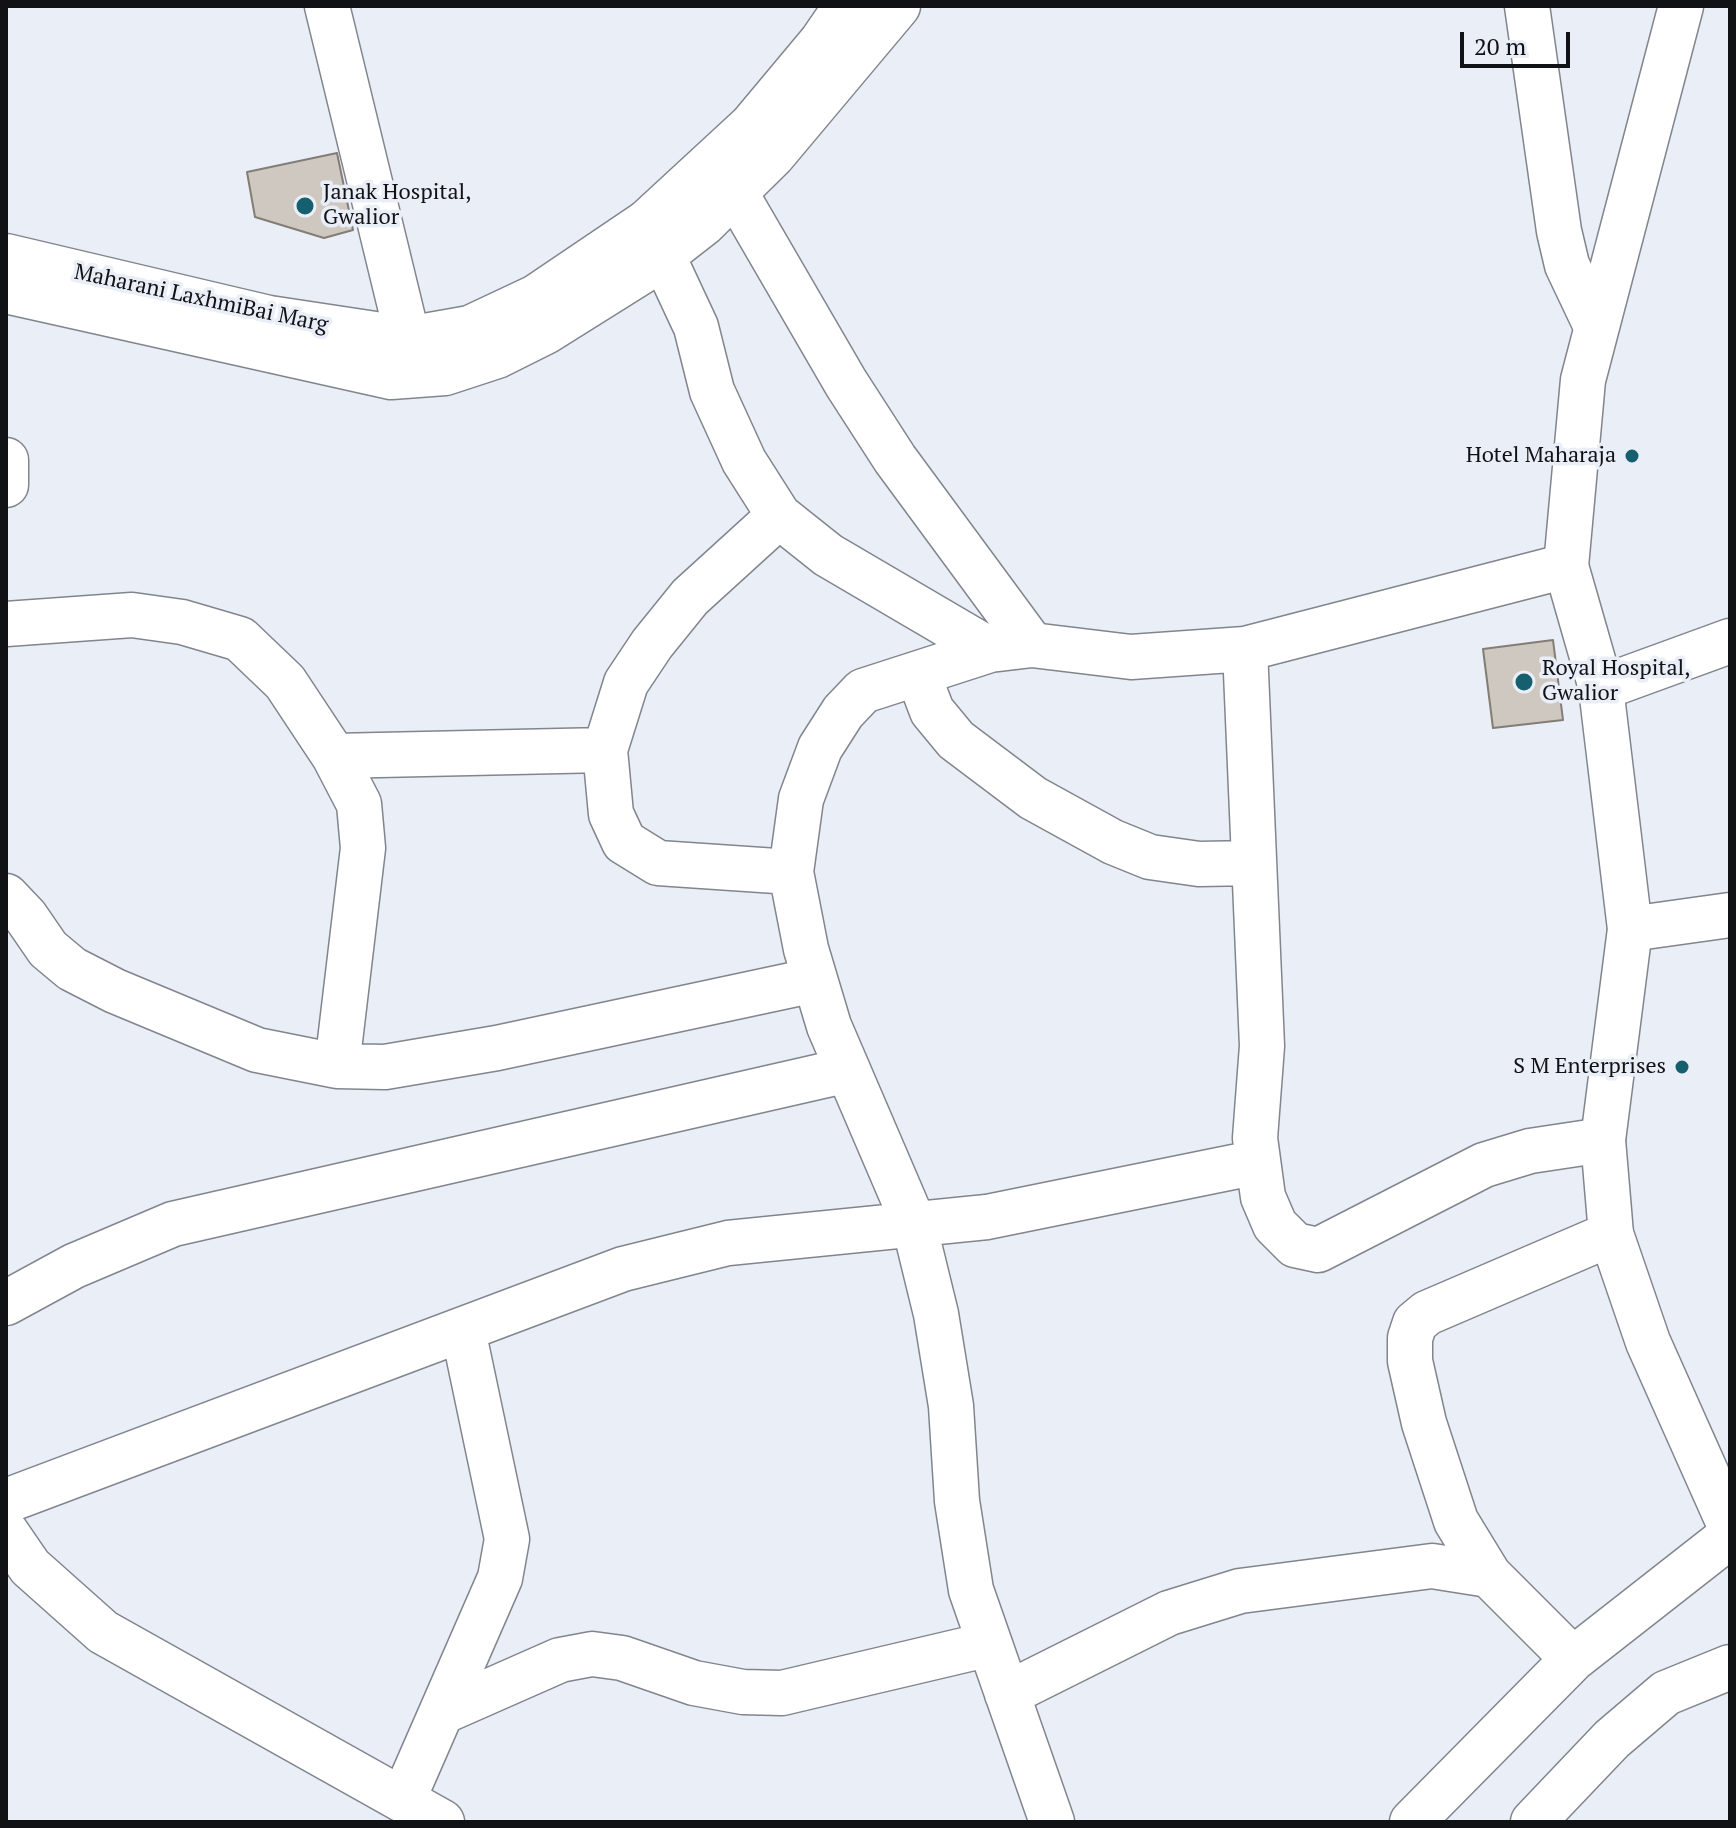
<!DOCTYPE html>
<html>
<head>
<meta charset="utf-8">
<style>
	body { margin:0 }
	#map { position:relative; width:1736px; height:1828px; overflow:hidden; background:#e9eef7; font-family:"PT Serif",serif }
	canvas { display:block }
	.frame { position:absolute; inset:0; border:8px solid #101215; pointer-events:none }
	.scale { position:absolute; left:1460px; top:32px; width:110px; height:36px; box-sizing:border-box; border:4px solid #101215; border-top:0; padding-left:10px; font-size:24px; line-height:28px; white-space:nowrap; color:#101215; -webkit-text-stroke:6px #e9eef7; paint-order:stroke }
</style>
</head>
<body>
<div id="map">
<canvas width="1736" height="1828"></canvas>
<div class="frame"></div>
<div class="scale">20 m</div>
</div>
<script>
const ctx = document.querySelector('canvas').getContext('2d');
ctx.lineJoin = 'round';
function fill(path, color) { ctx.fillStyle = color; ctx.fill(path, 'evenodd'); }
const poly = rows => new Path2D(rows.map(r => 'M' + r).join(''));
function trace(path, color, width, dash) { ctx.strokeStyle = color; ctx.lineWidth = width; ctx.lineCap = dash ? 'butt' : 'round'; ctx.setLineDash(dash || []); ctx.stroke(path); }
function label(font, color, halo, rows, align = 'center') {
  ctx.font = font + ' "PT Serif",serif'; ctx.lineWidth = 7; ctx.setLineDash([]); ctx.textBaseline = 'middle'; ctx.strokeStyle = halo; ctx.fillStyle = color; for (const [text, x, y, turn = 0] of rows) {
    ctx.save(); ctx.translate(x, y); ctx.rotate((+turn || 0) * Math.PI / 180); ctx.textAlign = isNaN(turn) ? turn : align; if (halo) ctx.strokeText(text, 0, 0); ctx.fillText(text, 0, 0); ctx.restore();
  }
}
const building = poly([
	[337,153,353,230,324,238,255,217,247,172,337,153],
	[1553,640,1563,720,1493,728,1483,649,1553,640]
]);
fill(building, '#cec8c0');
trace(building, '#827d75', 2);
const minor = poly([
	[327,6,408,339],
	[1527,6,1559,231,1567,265,1595,324],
	[735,192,846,383,895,459,1032,645],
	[647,222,696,327,712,391,744,461,779,516,828,555,990,650],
	[6,460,6,485],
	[779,516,690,597,652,644,626,683,605,750,611,814,624,842,658,863,791,872],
	[6,624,132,615,182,622,240,639,285,682,334,756,359,804,363,848,337,1066],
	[1245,649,1262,1046,1255,1138,1263,1197,1275,1225,1295,1245,1318,1250,1484,1165,1530,1151,1603,1140],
	[918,674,932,711,956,740,1033,798,1113,842,1150,857,1199,864,1253,863],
	[1601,688,1730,641],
	[334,756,605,750],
	[6,896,26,917,48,949,72,969,115,991,257,1050,337,1066,385,1067,497,1048,815,980],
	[1630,929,1730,915],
	[6,1303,74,1266,173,1224,848,1070],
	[6,1501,623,1269,728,1243,987,1217,1258,1162],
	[6,1532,30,1567,103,1632,442,1822],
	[1573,1659,1489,1575,1456,1521,1424,1423,1410,1361,1410,1338,1415,1323,1427,1313,1611,1234],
	[1007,1694,1169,1613,1240,1591,1432,1566,1489,1575],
	[442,1712,560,1660,592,1654,622,1658,694,1683,743,1692,782,1693,990,1644],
	[403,1800,500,1578,507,1539,463,1330],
	[1052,1822,971,1590,957,1501,951,1406,936,1314,914,1224,829,1026,806,949,791,872,801,799,820,748,843,712,863,691,990,650,1032,645,1131,657,1245,649,1566,566],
	[1412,1822,1573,1659,1730,1536],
	[1533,1822,1612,1739,1666,1693,1730,1667]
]);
const major = poly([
	[1681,6,1583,380,1566,566,1601,688,1630,929,1603,1140,1611,1234,1648,1342,1730,1526],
	[6,256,269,318,408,339,470,328,536,297,647,222,751,126,822,41,846,6],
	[6,291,391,377,445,373,497,356,545,332,644,270,703,224,773,155,898,6]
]);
trace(minor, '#81858d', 47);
trace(major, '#81858d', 47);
trace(minor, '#fff', 44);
trace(major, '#fff', 44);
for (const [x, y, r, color] of [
	[305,206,10,"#165f6e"],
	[1632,456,8,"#165f6e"],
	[1524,682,10,"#165f6e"],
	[1682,1067,8,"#165f6e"]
]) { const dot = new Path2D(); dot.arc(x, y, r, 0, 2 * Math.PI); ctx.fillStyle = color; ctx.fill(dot); trace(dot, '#e9eef7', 3); }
label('22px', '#101215', '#e9eef7', [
	["Janak Hospital,",323,193],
	["Gwalior",323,218],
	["Hotel Maharaja",1616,456,"right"],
	["Royal Hospital,",1542,669],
	["Gwalior",1542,694],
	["S M Enterprises",1666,1067,"right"]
], 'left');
label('22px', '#101215', '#e9eef7', [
	["Maharani LaxhmiBai Marg",201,299,12]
]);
</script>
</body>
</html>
